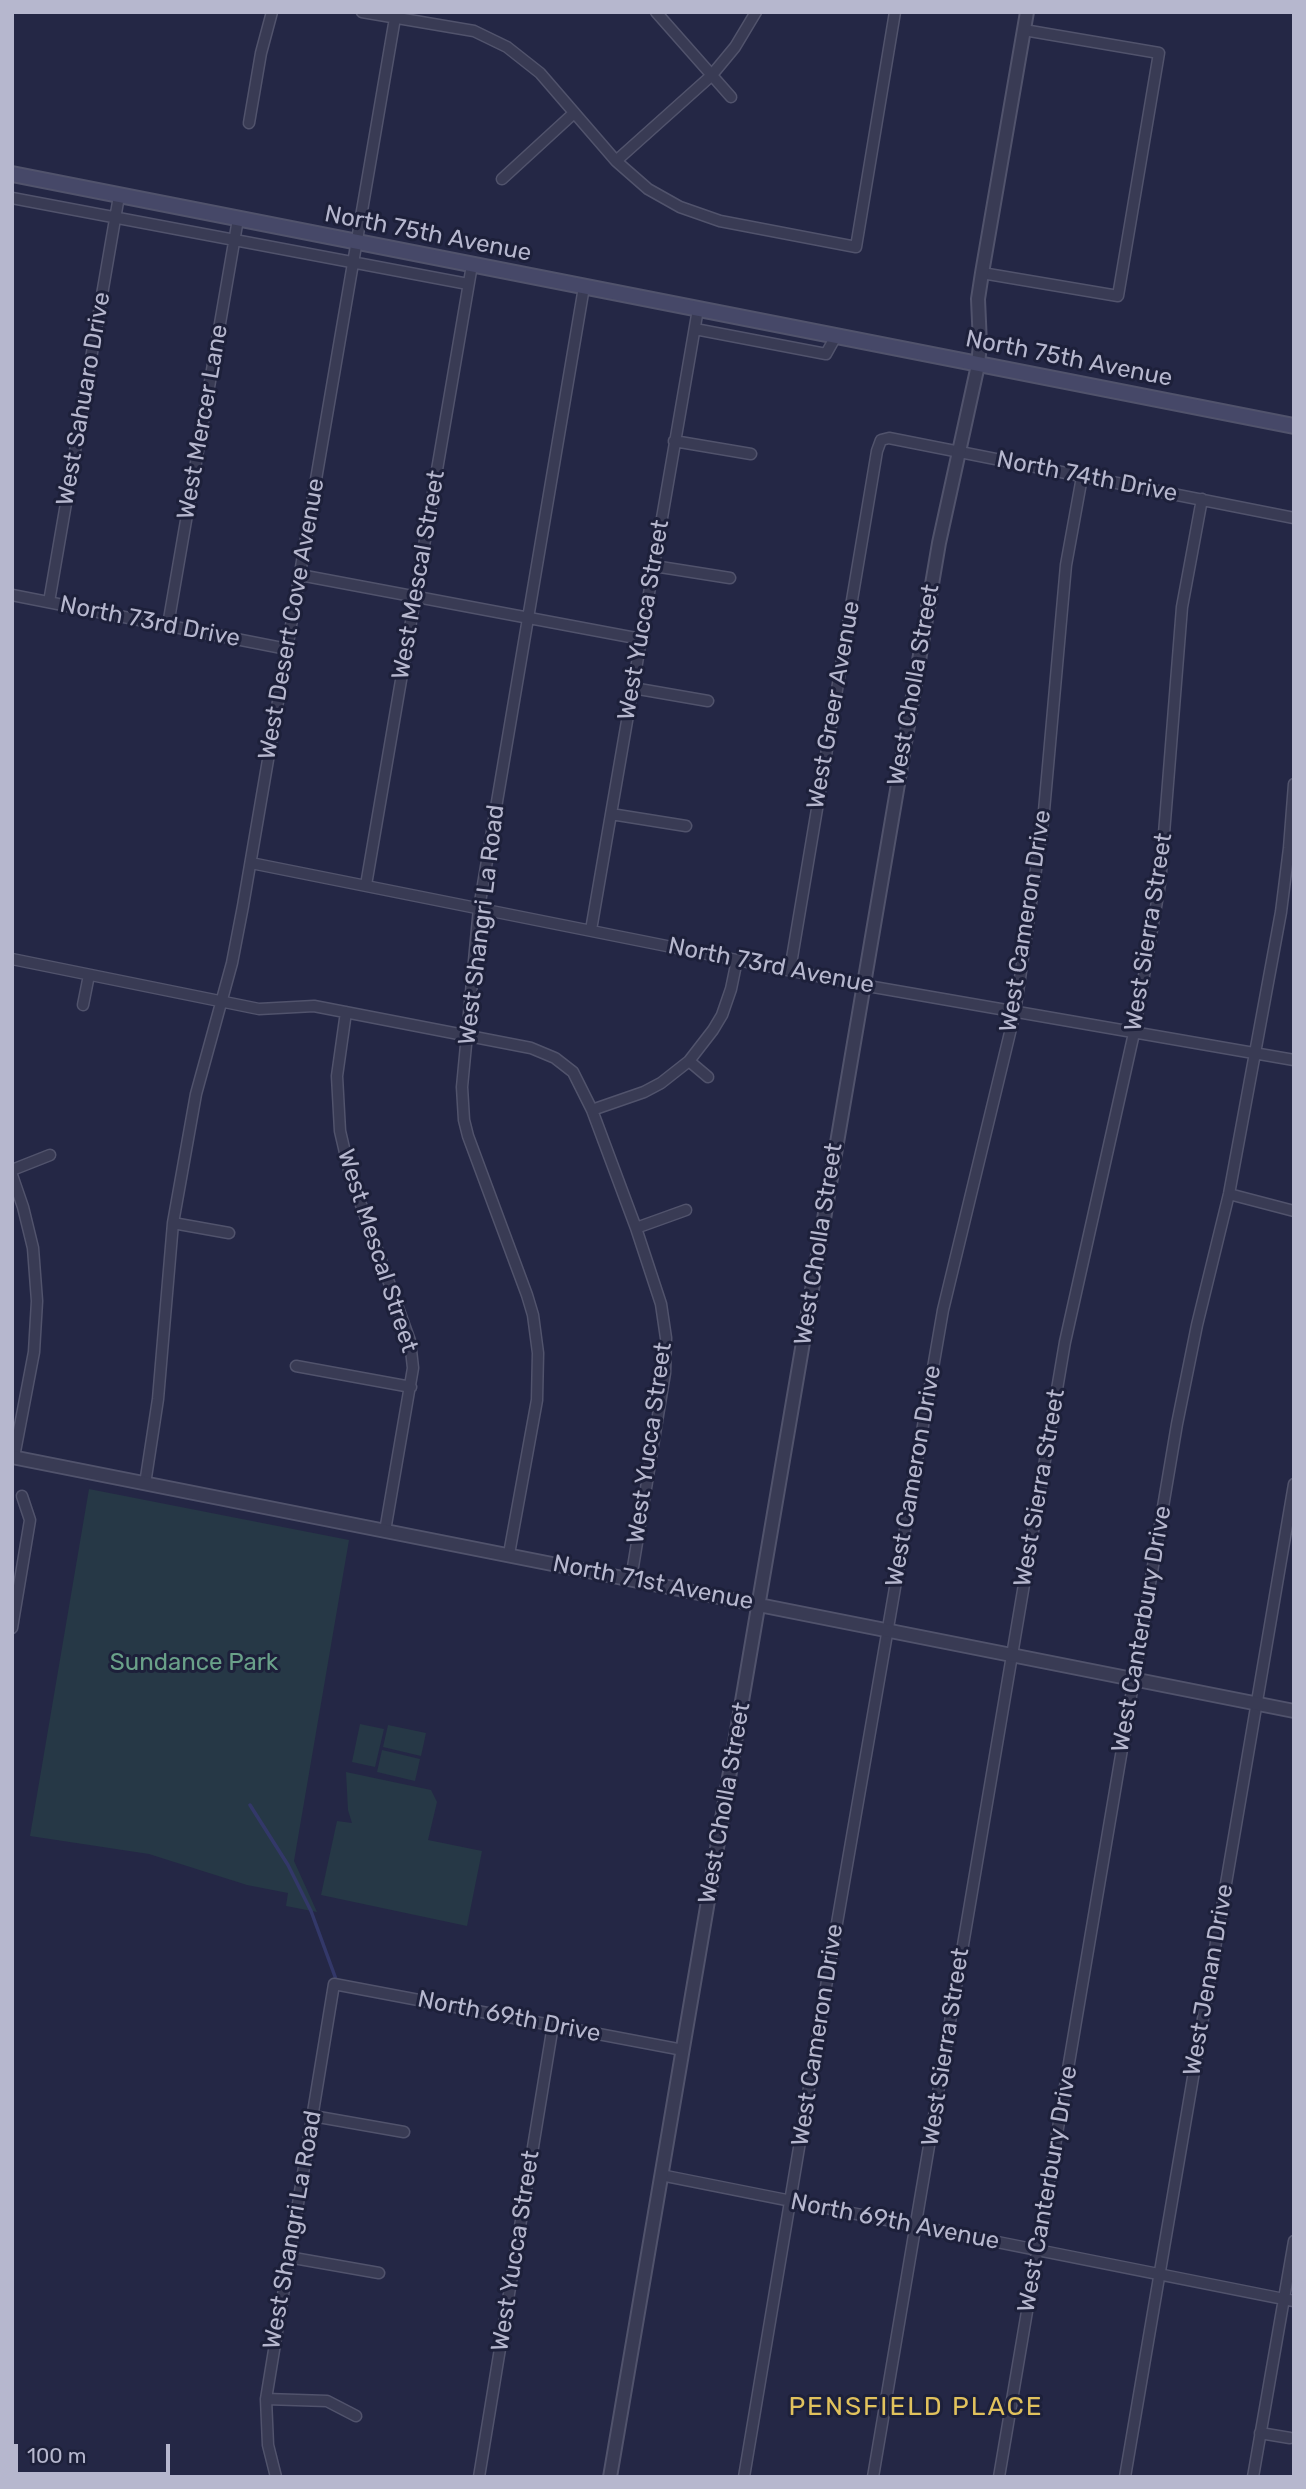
<!DOCTYPE html>
<html>
<head>
<meta charset="utf-8">
<style>
	body { margin:0 }
	#map { position:relative; width:1306px; height:2489px; overflow:hidden; background:#242745; font-family:Rubik,sans-serif }
	canvas { display:block }
	.frame { position:absolute; inset:0; border:14px solid #b6b7ce; pointer-events:none }
	.scale { position:absolute; left:14px; top:2444px; width:156px; height:32px; box-sizing:border-box; border:4px solid #b6b7ce; border-top:0; padding-left:9px; font-size:21px; line-height:24px; white-space:nowrap; color:#b6b7ce; -webkit-text-stroke:5px #1d203a; paint-order:stroke }
</style>
</head>
<body>
<div id="map">
<canvas width="1306" height="2489"></canvas>
<div class="frame"></div>
<div class="scale">100 m</div>
</div>
<script>
const ctx = document.querySelector('canvas').getContext('2d');
ctx.lineJoin = 'round';
function fill(path, color) { ctx.fillStyle = color; ctx.fill(path, 'evenodd'); }
const poly = rows => new Path2D(rows.map(r => 'M' + r).join(''));
function trace(path, color, width, dash) { ctx.strokeStyle = color; ctx.lineWidth = width; ctx.lineCap = dash ? 'butt' : 'round'; ctx.setLineDash(dash || []); ctx.stroke(path); }
function label(font, color, halo, rows, align = 'center') {
  ctx.font = font + ' Rubik,sans-serif'; ctx.lineWidth = 6; ctx.setLineDash([]); ctx.textBaseline = 'middle'; ctx.strokeStyle = halo; ctx.fillStyle = color; for (const [text, x, y, turn = 0] of rows) {
    ctx.save(); ctx.translate(x, y); ctx.rotate((+turn || 0) * Math.PI / 180); ctx.textAlign = isNaN(turn) ? turn : align; if (halo) ctx.strokeText(text, 0, 0); ctx.fillText(text, 0, 0); ctx.restore();
  }
}
fill(poly([
	[89,1489,349,1540,294,1861,317,1912,286,1906,288,1893,247,1885,149,1854,30,1836],
	[360,1724,384,1729,375,1767,352,1762],
	[388,1725,426,1733,421,1756,383,1747],
	[382,1750,420,1759,415,1781,377,1772],
	[346,1772,431,1790,437,1802,428,1840,482,1851,467,1926,321,1895,337,1821,352,1823,348,1810]
]), '#263846');
trace(poly([
	[250,1805,288,1865,311,1911,337,1982]
]), '#333869', 3.5);
const minor = poly([
	[362,12,474,31,507,47,540,73,616,161,648,189,680,207,720,221,856,247,895,12],
	[656,12,731,97],
	[249,123,261,53,272,12],
	[616,161,711,76,735,47,756,12],
	[502,179,574,113],
	[12,198,468,284],
	[982,273,1118,296,1159,53,1024,30],
	[695,329,826,354,836,336],
	[674,441,751,454],
	[654,566,730,578],
	[300,575,641,639],
	[12,595,287,649],
	[49,602,119,196],
	[168,625,238,219],
	[633,688,708,701],
	[611,814,686,826],
	[251,863,862,985,1294,1060],
	[366,885,472,265],
	[591,930,698,309],
	[12,959,259,1009,314,1006,531,1048,555,1058,573,1072,592,1110,636,1228,661,1304,666,1338,665,1373,631,1579],
	[790,970,877,451,881,440,889,438,1294,518],
	[83,1005,89,975],
	[346,1012,337,1076,340,1131,350,1174,410,1341,413,1368,385,1531],
	[689,1061,708,1077],
	[592,1110,644,1092,661,1083,689,1061,713,1030,722,1015,731,989,737,960],
	[12,1170,50,1155],
	[12,1175,23,1207,33,1248,37,1301,34,1352,14,1457],
	[1229,1194,1294,1211],
	[173,1223,229,1233],
	[636,1228,686,1210],
	[296,1366,411,1387],
	[145,1484,158,1399,173,1223,196,1094,232,963,243,906,396,12],
	[509,1554,537,1400,538,1353,533,1315,527,1295,468,1136,464,1120,462,1087,479,908,584,287],
	[12,1628,30,1520,22,1496],
	[313,2116,404,2132],
	[661,2175,1294,2301],
	[288,2257,379,2273],
	[266,2399,327,2401,356,2416],
	[1260,2433,1290,2438],
	[276,2477,268,2445,266,2399,334,1984,683,2050],
	[479,2477,553,2025],
	[744,2477,823,2004,943,1310,1015,1012,1043,822,1066,565,1082,477],
	[873,2477,1065,1342,1134,1033,1160,884,1182,607,1202,499],
	[999,2477,1177,1424,1197,1325,1229,1194,1281,912,1289,848,1294,784],
	[1125,2477,1294,1484],
	[1253,2477,1294,2241]
]);
const tertiary = poly([
	[12,1457,1294,1711],
	[610,2477,939,543,978,365,980,344,978,299,982,273,1027,12]
]);
const secondary = poly([
	[12,174,1294,426]
]);
trace(minor, '#51536c', 13);
trace(tertiary, '#51536c', 16);
trace(secondary, '#51536c', 18);
trace(minor, '#393b54', 10);
trace(tertiary, '#393b54', 12);
trace(secondary, '#464868', 14);
label('24px', '#b6b7ce', '#1d203a', [
	["North 75th Avenue",428,234,11],
	["North 75th Avenue",1069,359,11],
	["West Sahuaro Drive",84,399,-80],
	["West Mercer Lane",203,422,-80],
	["North 74th Drive",1087,477,11],
	["West Mescal Street",419,575,-80],
	["West Desert Cove Avenue",292,619,-80],
	["West Yucca Street",644,620,-80],
	["North 73rd Drive",150,622,11],
	["West Cholla Street",914,685,-80],
	["West Greer Avenue",834,705,-80],
	["West Cameron Drive",1026,921,-81],
	["West Shangri La Road",482,925,-83],
	["West Sierra Street",1149,932,-81],
	["North 73rd Avenue",771,966,11],
	["West Cholla Street",819,1244,-81],
	["West Mescal Street",377,1251,72],
	["West Yucca Street",650,1443,-82],
	["West Cameron Drive",914,1476,-80],
	["West Sierra Street",1040,1488,-80],
	["North 71st Avenue",653,1583,11],
	["West Canterbury Drive",1142,1629,-80],
	["West Cholla Street",725,1803,-80],
	["West Jenan Drive",1209,1980,-80],
	["North 69th Drive",509,2017,11],
	["West Cameron Drive",818,2035,-81],
	["West Sierra Street",946,2047,-81],
	["West Canterbury Drive",1048,2189,-80],
	["North 69th Avenue",895,2222,11],
	["West Shangri La Road",293,2230,-80],
	["West Yucca Street",516,2251,-81]
]);
label('24px', '#6aa189', '#1d203a', [
	["Sundance Park",194,1663]
]);
ctx.letterSpacing = '2px';
label('26px', '#e1c25d', '#1d203a', [
	["PENSFIELD PLACE",916,2407]
]);
ctx.letterSpacing = '0px';
</script>
</body>
</html>
